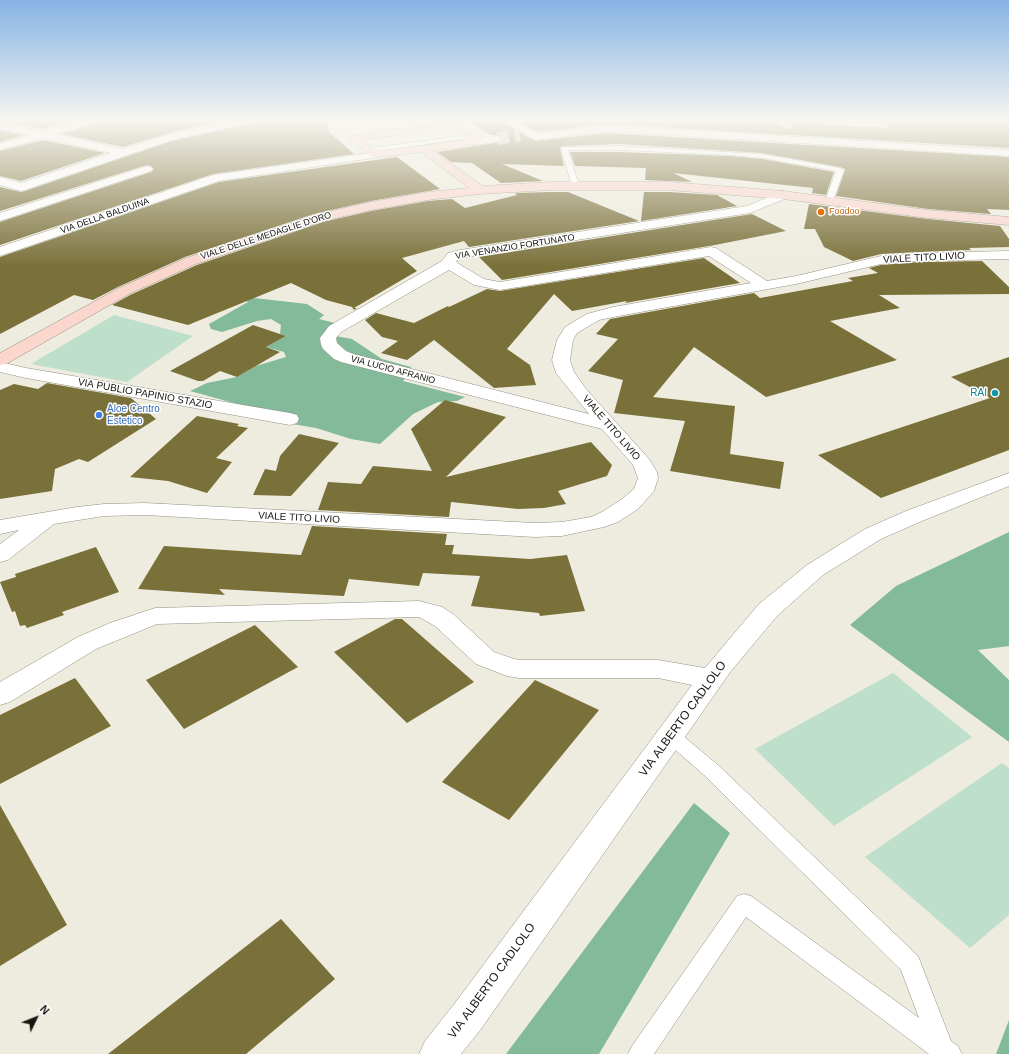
<!DOCTYPE html>
<html>
<head>
<meta charset="utf-8">
<style>
	body { margin:0 }
	#map { position:relative; width:1009px; height:1054px; overflow:hidden; background:#eeecde; font-family:Arial,sans-serif }
	canvas { display:block }
	.north { position:absolute; left:16px; top:998px; width:40px; height:40px; -webkit-text-stroke:3px #fff; paint-order:stroke; rotate:47deg; font-size:11px; font-weight:700; line-height:16px; text-align:center; color:#161510 }
	.north::after { content:''; display:block; margin:auto; width:14px; height:18px; background:#161510; clip-path:polygon(50% 0,100% 100%,50% 72%,0 100%) }
</style>
</head>
<body>
<div id="map">
<canvas width="1009" height="1054"></canvas>
<div class="north">N</div>
</div>
<script>
const ctx = document.querySelector('canvas').getContext('2d');
ctx.lineJoin = 'round';
function fill(path, color) { ctx.fillStyle = color; ctx.fill(path, 'evenodd'); }
const poly = rows => new Path2D(rows.map(r => 'M' + r).join(''));
function trace(path, color, width, dash) { ctx.strokeStyle = color; ctx.lineWidth = width; ctx.lineCap = dash ? 'butt' : 'round'; ctx.setLineDash(dash || []); ctx.stroke(path); }
function label(font, color, halo, rows, align = 'center') {
  ctx.font = font + ' Arial,sans-serif'; ctx.lineWidth = 3; ctx.setLineDash([]); ctx.textBaseline = 'middle'; ctx.strokeStyle = halo; ctx.fillStyle = color; for (const [text, x, y, turn = 0] of rows) {
    ctx.save(); ctx.translate(x, y); ctx.rotate((+turn || 0) * Math.PI / 180); ctx.textAlign = isNaN(turn) ? turn : align; if (halo) ctx.strokeText(text, 0, 0); ctx.fillText(text, 0, 0); ctx.restore();
  }
}
fill(poly([
	[114,315,193,336,127,382,31,364],
	[893,673,972,737,834,826,755,749],
	[1002,763,1009,768,1009,915,970,948,865,857]
]), '#bddfcb');
fill(poly([
	[254,298,307,304,324,315,319,319,339,324,344,330,336,336,352,339,382,359,411,367,411,372,403,381,465,397,457,401,438,402,413,414,380,444,351,439,316,428,281,422,263,411,190,391,207,383,237,377,256,366,286,357,284,352,266,347,286,336,280,334,281,325,271,319,257,321,222,332,211,329,209,324,248,302,245,300],
	[1009,532,1009,646,978,650,1009,680,1009,742,850,625,896,586],
	[694,803,730,833,599,1054,506,1054],
	[1009,1020,1009,1054,996,1054]
]), '#82ba9a');
fill(poly([
	[0,119,78,119,42,129,0,121],
	[101,119,231,119,169,133,123,147,61,134,99,122],
	[260,119,328,119,329,132,354,154,213,174,0,245,0,222,151,172,154,169,151,166,147,165,0,211,0,187,21,192,25,191,172,141,254,123],
	[464,119,497,119,535,141,607,133,1009,157,1009,210,987,209,991,214,928,209,836,196,845,170,845,169,840,167,762,153,620,144,562,146,560,148,564,166,502,164,543,181,501,183,472,163,451,162,437,152,502,142,503,139,498,135,491,135],
	[514,119,768,119,790,130,795,119,825,119,823,124,887,128,889,119,1009,119,1009,148,607,124,537,132],
	[0,130,24,135,0,142],
	[43,140,105,153,21,181,0,176,0,151],
	[570,152,620,152,729,156,762,159,834,172,826,195,812,193,813,188,673,173,692,182,645,180,646,168,575,166],
	[397,157,440,189,371,201,314,214,185,257,118,287,93,300,74,295,0,334,0,257,219,182],
	[550,192,568,192,639,221,469,247,464,241,402,258,417,271,354,308,357,308,354,310,352,307,326,300,291,283,188,325,112,305,130,295,197,265,323,222,371,211,428,201,452,199,465,208,517,195,515,193],
	[644,192,669,192,717,195,737,206,641,221],
	[809,204,928,219,1000,226,1009,239,1009,247,969,248,971,250,918,252,881,254,853,261,824,247,815,229,804,229],
	[752,214,786,231,715,245,502,280,479,257],
	[704,258,740,283,625,303,627,301,572,311,554,294,507,349,530,365,536,385,494,388,434,340,407,360,381,353,398,341,382,337,365,320,376,313,414,323,448,306,449,307,487,289,500,291],
	[982,261,1009,287,1009,294,879,295,900,308,830,321,897,360,766,397,694,347,653,397,735,406,730,454,784,462,780,489,670,471,685,421,614,413,623,380,588,371,618,339,596,334,610,319,754,293,760,298,853,281,848,278,878,273,869,268,881,265,918,262],
	[253,325,286,336,266,347,280,352,237,377,220,371,203,381,198,381,170,371],
	[1009,357,1009,450,881,498,818,455,990,398,951,377],
	[47,383,131,398,156,419,88,462,79,459,55,469,52,491,0,499,0,390,14,384,38,389],
	[445,400,506,417,446,477,591,442,612,465,607,476,558,491,566,504,544,508,518,509,451,502,449,517,318,510,328,482,361,484,373,466,432,471,411,429],
	[197,416,239,424,237,426,248,428,216,458,232,462,207,493,168,481,130,477],
	[299,434,339,443,291,496,253,495,265,469,276,471,280,456],
	[312,526,447,534,445,545,454,545,452,554,530,559,567,555,585,611,540,616,539,613,471,606,480,576,423,573,419,586,349,579,344,596,219,589,225,595,138,589,164,546,301,555],
	[96,547,119,592,62,612,64,615,27,628,25,625,20,626,15,611,12,612,0,582,16,577,15,574],
	[395,619,402,619,474,682,407,723,334,652],
	[255,625,298,667,184,729,146,680],
	[75,678,111,726,0,784,0,715],
	[535,680,599,710,509,820,442,782],
	[0,805,67,925,0,966],
	[281,919,335,979,246,1054,108,1054]
]), '#7a703a');
trace(poly([
	[497,139,520,135]
]), '#ceccbf', 12, [12, 6]);
const lane = poly([
	[468,135,470,136,470,138,370,152,366,150,370,148,468,135],
	[620,146,762,154,840,168,844,170,833,201,829,203,825,201,836,171,762,158,729,155,620,150,568,150,579,185,575,187,572,187,561,148,562,147,620,146],
	[670,728,676,730,718,765,918,956,951,1041,958,1046,962,1054,929,1054,746,917,654,1054,628,1054,632,1046,737,896,744,894,751,896,919,1018,901,970,704,775,664,740,661,735,664,730,670,728]
]);
const street = poly([
	[84,119,100,119,99,121,55,134,123,149,169,134,239,119,259,119,254,122,172,140,25,190,21,191,0,185,0,177,21,183,111,153,43,138,0,150,0,144,30,135,0,128,0,122,42,131,84,119],
	[498,119,511,119,537,134,607,125,1009,150,1009,156,607,131,535,140,498,119],
	[497,136,502,139,501,141,476,145,471,142,476,139,497,136],
	[376,152,382,155,380,157,219,181,0,256,0,247,213,175,376,152],
	[147,166,151,167,153,169,151,171,0,221,0,213,147,166],
	[783,191,787,192,789,195,787,198,750,213,461,258,456,261,459,264,484,279,500,282,711,247,716,248,767,281,796,276,881,256,918,253,1009,251,1009,259,918,261,881,264,796,284,613,317,599,320,577,333,573,340,570,360,574,372,586,389,649,459,657,472,658,478,654,491,638,509,618,522,604,527,562,536,535,537,145,515,104,516,54,524,8,560,0,562,0,544,19,530,0,534,0,520,77,507,104,504,145,503,535,523,562,522,591,517,602,512,622,499,634,489,638,478,633,465,602,429,341,362,334,359,323,349,321,345,320,338,329,326,442,261,448,253,460,250,747,206,783,191],
	[709,256,751,283,613,307,587,314,565,327,557,340,552,360,556,373,589,414,353,354,346,351,337,343,336,338,341,332,449,270,474,285,500,290,709,256],
	[0,362,26,368,290,413,297,415,299,419,297,423,290,425,26,378,0,372,0,362],
	[1009,473,1009,486,922,521,881,539,823,575,777,616,731,671,481,1029,461,1054,419,1054,425,1041,455,1003,692,685,658,678,519,678,507,676,476,664,435,626,419,617,157,624,96,649,10,702,0,705,0,682,78,637,110,623,155,608,419,601,442,607,453,614,494,652,511,658,519,660,658,660,705,668,759,604,807,565,865,529,906,511,1009,473]
]);
const secondary = poly([
	[437,119,449,119,481,142,476,145,433,151,483,186,550,182,669,182,783,191,928,210,1009,217,1009,225,928,218,783,199,669,190,550,190,480,194,428,200,371,210,323,221,196,264,129,294,6,364,0,365,0,353,119,288,186,258,314,215,371,202,428,192,469,188,421,152,376,158,372,157,349,138,354,135,441,123,437,119],
	[449,128,466,140,378,151,363,140,449,128]
]);
trace(lane, '#928f82', 1);
trace(street, '#928f82', 1);
trace(secondary, '#928f82', 1);
fill(lane, '#fff');
fill(street, '#fff');
fill(secondary, '#fad6cd');
const sky = ctx.createLinearGradient(0, 0, 0, 267);
sky.addColorStop(0, '#86b2e4');
sky.addColorStop(0.45, '#f7f6f0');
sky.addColorStop(1, '#f7f6f000');
ctx.fillStyle = sky;
ctx.fillRect(0, 0, 1009, 267);
for (const [x, y, r, color] of [
	[821,212,4,"#e8710a"],
	[995,393,4,"#0f9aa8"],
	[99,415,4,"#3f7fe0"]
]) { const dot = new Path2D(); dot.arc(x, y, r, 0, 2 * Math.PI); ctx.fillStyle = color; ctx.fill(dot); trace(dot, '#fff', 1.5); }
label('9px', '#c56008', '#fff', [
	["Foodoo",829,212]
], 'left');
label('9px', '#161510', '#fff', [
	["VIA DELLA BALDUINA",105,216,-19],
	["VIALE DELLE MEDAGLIE D'ORO",266,236,-18],
	["VIA VENANZIO FORTUNATO",515,247,-9],
	["VIA LUCIO AFRANIO",393,370,15]
]);
label('10px', '#161510', '#fff', [
	["VIALE TITO LIVIO",924,258,-3],
	["VIA PUBLIO PAPINIO STAZIO",145,394,10],
	["VIALE TITO LIVIO",611,428,49],
	["VIALE TITO LIVIO",299,518,3]
]);
label('10px', '#0d838f', '#fff', [
	["RAI",987,393]
], 'right');
label('10px', '#366cbe', '#fff', [
	["Aloe Centro",107,409],
	["Estetico",107,421]
], 'left');
label('12px', '#161510', '#fff', [
	["VIA ALBERTO CADLOLO",683,719,-54],
	["VIA ALBERTO CADLOLO",492,981,-54]
]);
</script>
</body>
</html>
